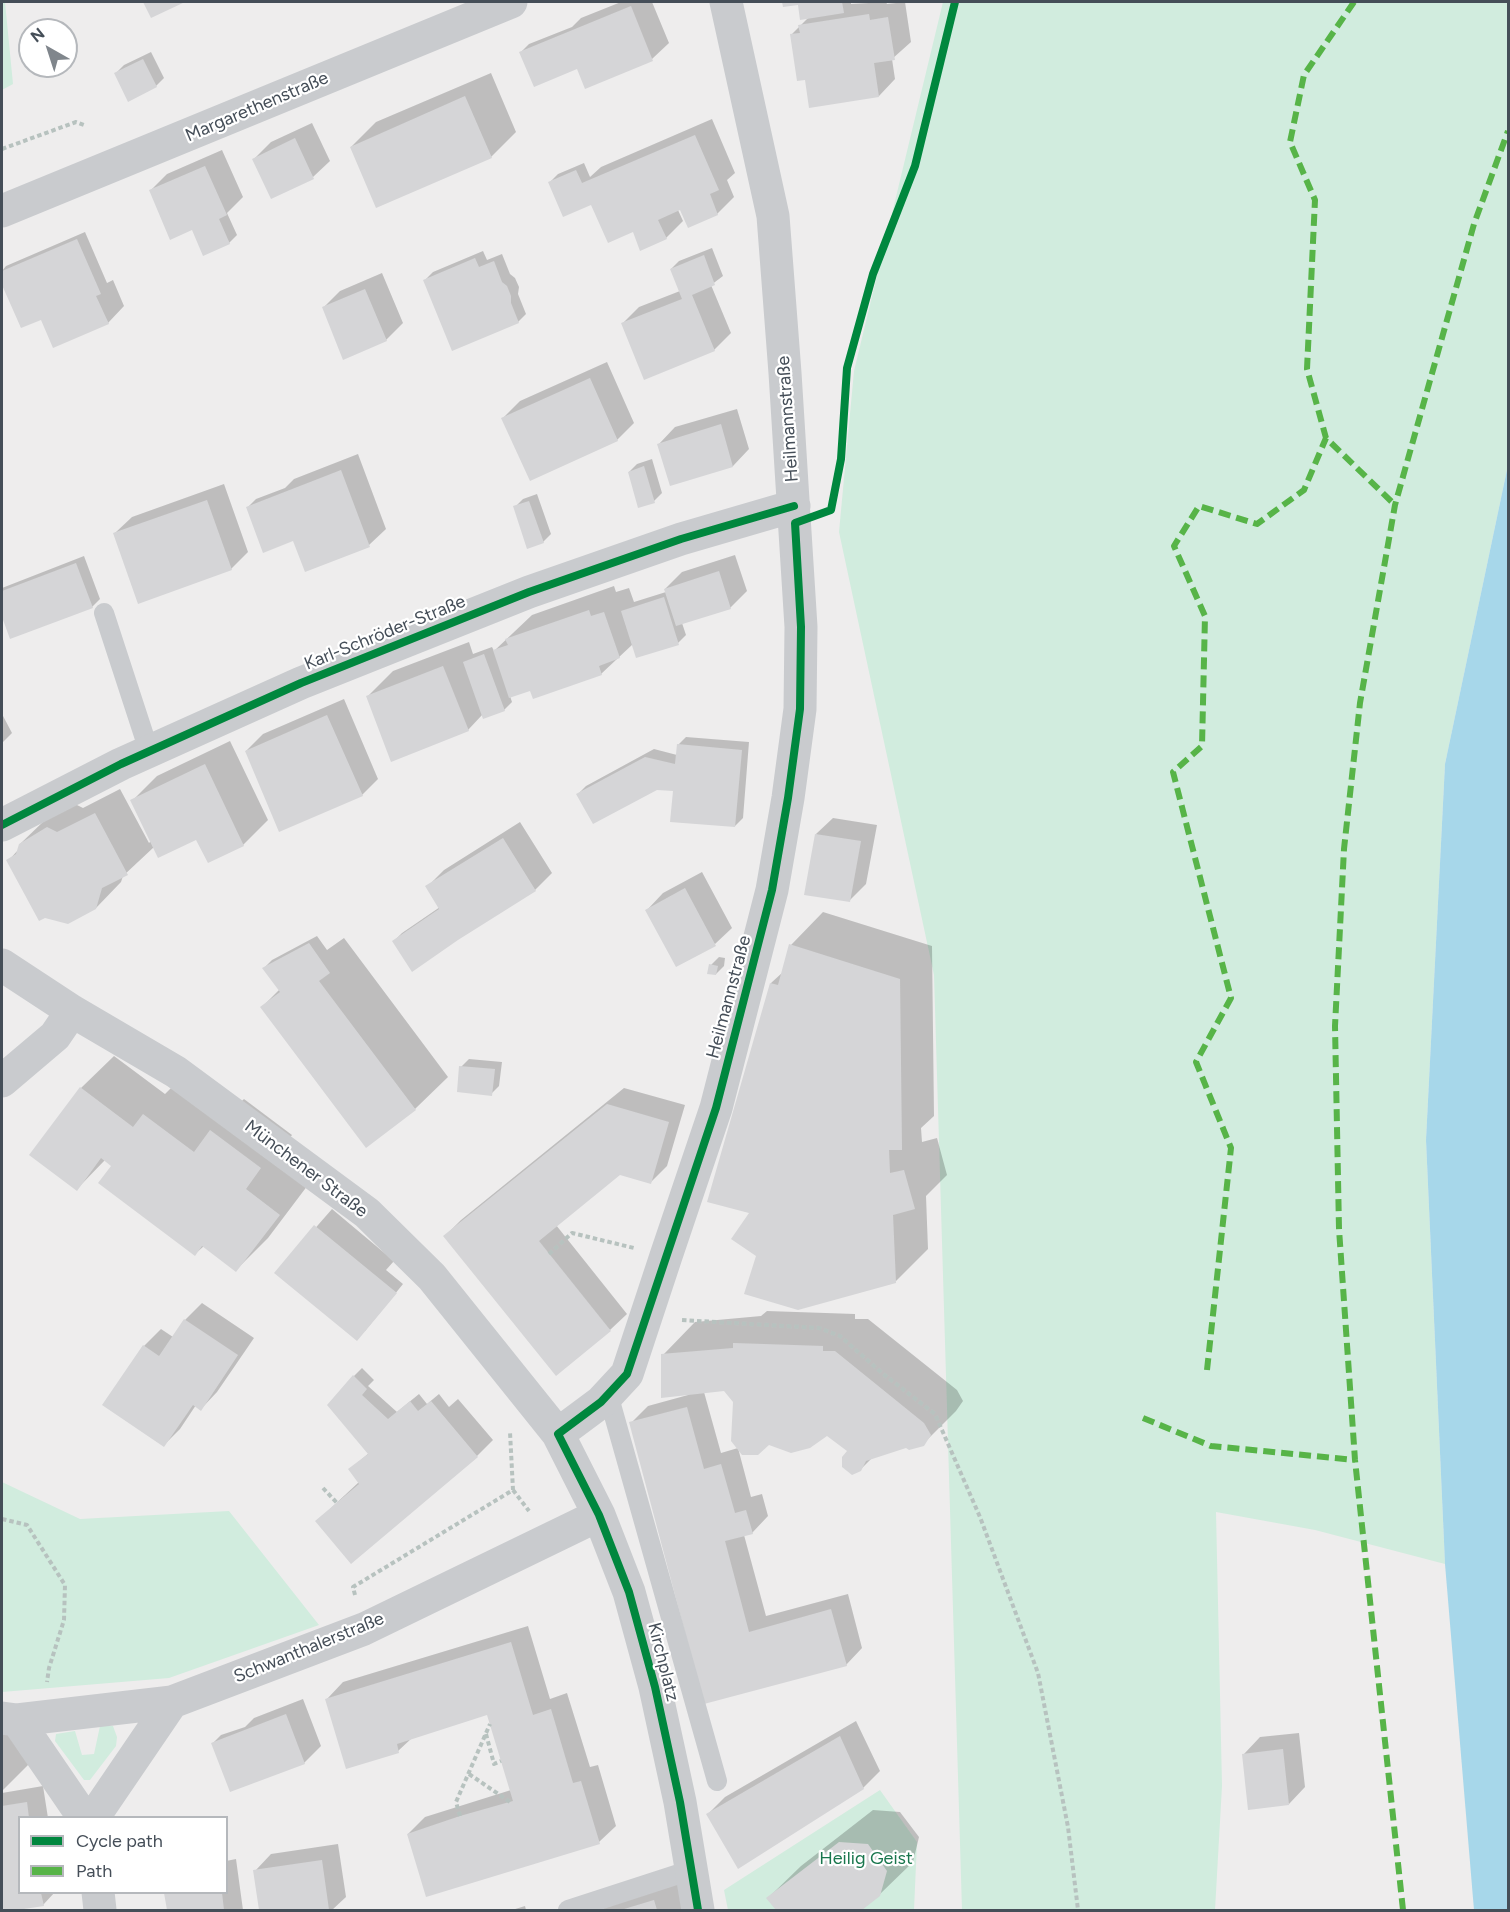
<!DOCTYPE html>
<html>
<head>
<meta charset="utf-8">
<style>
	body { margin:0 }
	#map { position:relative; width:1510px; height:1912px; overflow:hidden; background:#eeeded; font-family:Figtree,sans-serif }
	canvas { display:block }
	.frame { position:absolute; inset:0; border:3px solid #454e58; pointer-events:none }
	.legend { position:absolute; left:18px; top:1816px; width:210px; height:78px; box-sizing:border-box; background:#fff; border:2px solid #b5b8bc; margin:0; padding:8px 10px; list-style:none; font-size:18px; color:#454e58 }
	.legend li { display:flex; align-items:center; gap:12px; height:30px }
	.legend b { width:30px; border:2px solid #b5b8bc }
	.north { position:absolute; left:18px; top:18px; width:60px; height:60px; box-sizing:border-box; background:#fff; border:2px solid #b5b8bc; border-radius:50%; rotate:321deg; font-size:16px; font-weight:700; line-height:24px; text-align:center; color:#454e58 }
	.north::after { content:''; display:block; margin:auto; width:21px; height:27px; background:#80868c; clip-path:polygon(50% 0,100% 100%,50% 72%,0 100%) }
</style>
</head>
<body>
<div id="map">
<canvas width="1510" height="1912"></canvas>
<div class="frame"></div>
<ul class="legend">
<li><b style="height:8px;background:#00873e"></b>Cycle path</li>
<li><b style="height:8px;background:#57b448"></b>Path</li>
</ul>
<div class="north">N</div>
</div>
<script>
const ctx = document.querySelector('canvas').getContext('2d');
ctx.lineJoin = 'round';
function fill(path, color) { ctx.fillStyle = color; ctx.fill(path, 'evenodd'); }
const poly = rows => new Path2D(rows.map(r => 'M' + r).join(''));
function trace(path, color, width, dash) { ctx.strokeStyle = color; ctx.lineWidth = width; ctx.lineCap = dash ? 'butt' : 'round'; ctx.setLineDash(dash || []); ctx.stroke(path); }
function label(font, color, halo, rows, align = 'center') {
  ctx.font = font + ' Figtree,sans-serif'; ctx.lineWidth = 4.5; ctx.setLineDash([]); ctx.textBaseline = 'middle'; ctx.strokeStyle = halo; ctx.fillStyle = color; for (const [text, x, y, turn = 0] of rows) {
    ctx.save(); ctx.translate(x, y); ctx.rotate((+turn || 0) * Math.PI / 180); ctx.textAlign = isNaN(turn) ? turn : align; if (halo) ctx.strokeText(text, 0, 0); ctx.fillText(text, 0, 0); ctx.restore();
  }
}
fill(poly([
	[2,2,5,2,13,84,2,90],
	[943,2,1508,2,1508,465,1445,764,1426,1140,1445,1564,1315,1530,1216,1512,1222,1786,1215,1910,962,1910,934,975,839,532,854,371],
	[2,1482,80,1519,229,1511,319,1625,169,1678,2,1692],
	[100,1726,113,1726,117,1737,116,1746,90,1780,84,1780,55,1741,56,1734,75,1731,82,1755,94,1754],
	[880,1790,917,1842,914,1910,728,1910,724,1890]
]), '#d1ecde');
fill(poly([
	[1508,465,1508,1910,1474,1910,1445,1564,1426,1140,1445,764]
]), '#a7d7ea');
fill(poly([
	[144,2,182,2,151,16],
	[621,2,652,2,669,43,652,59,577,67,521,52,529,44,572,27,581,18],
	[784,2,851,2,851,4,886,2,887,4,905,2,911,42,892,59,895,79,879,96,806,78,791,35,809,17,799,3,785,5],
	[151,52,164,78,156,86,116,73,124,65],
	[491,73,516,132,491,157,351,147,376,122],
	[712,119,735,173,727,180,734,197,717,214,681,209,678,210,683,221,666,238,633,230,592,202,550,182,558,174,584,163,590,177,601,167],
	[312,123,330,161,313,177,254,159,271,142],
	[222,150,243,197,227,213,237,235,229,243,193,228,150,191,167,174],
	[85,232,107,283,113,280,124,306,108,323,42,318,21,327,2,281,2,271,6,266],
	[712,248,723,276,711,285,731,333,714,350,622,324,639,307,680,291,671,269,679,261],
	[483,251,487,260,502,254,510,274,515,278,519,287,518,294,526,314,518,322,425,280,433,272],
	[382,273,403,323,386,340,323,308,340,291],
	[607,362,634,423,617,440,503,418,520,401],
	[737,409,749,449,733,466,671,484,659,444,675,427],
	[358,454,386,529,369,545,306,570,293,538,248,507,256,499,285,488,294,479],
	[652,459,662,493,654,501,629,472,637,464],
	[224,484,248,552,231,569,115,533,132,517],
	[537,494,551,534,543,542,515,507,523,499],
	[735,555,747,591,730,608,682,623,686,635,678,643,633,644,601,674,530,689,510,696,512,702,504,710,483,714,468,730,368,696,393,671,469,642,473,654,492,647,494,651,532,615,614,586,616,592,629,588,634,602,666,592,665,589,682,572],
	[84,556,100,599,92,607,10,637,2,613,2,588],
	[344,699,378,779,362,795,246,751,263,734],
	[2,714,12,733,2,743],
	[686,737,749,742,743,818,735,826,674,790,656,789,578,794,586,786,654,749,677,755,678,745],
	[230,741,268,820,243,845,197,838,154,847,123,876,121,882,96,908,8,861,19,849,20,844,46,819,73,803,83,808,120,789,149,843,151,841,132,801,157,776],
	[833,818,877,825,866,884,849,901,816,834],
	[520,822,552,873,535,890,457,938,394,941,402,933,440,907,427,887,444,870],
	[702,872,732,928,715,944,647,910,663,893],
	[823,912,932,946,934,1116,921,1128,922,1142,937,1138,947,1175,926,1196,928,1249,896,1281,757,1255,751,1213,709,1201,771,983,783,972,791,945],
	[317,936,327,950,344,938,448,1077,415,1109,262,1007,280,989,264,968,272,960],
	[719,957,725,958,724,966,716,974,711,965],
	[114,1056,165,1094,177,1082,224,1118,244,1099,292,1135,277,1156,311,1181,268,1238,236,1270,204,1246,195,1254,113,1165,105,1160,77,1189,81,1088],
	[469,1059,502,1062,499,1086,491,1094,461,1067],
	[624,1088,685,1105,667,1166,651,1182,619,1173,556,1225,627,1314,610,1330,445,1236,461,1220],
	[332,1209,394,1261,386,1270,403,1284,365,1331,277,1272],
	[202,1303,254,1338,217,1392,201,1409,196,1405,180,1429,164,1445,104,1405,144,1346,161,1329,173,1337,185,1320],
	[767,1311,855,1314,855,1319,868,1319,957,1390,963,1401,956,1411,923,1444,906,1447,873,1457,860,1470,849,1451,827,1434,734,1401,724,1390,704,1392,721,1453,738,1448,751,1497,762,1494,768,1516,752,1533,744,1535,766,1616,848,1594,862,1648,846,1665,705,1702,631,1423,648,1406,688,1395,663,1355,695,1322,761,1316],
	[362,1368,374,1380,368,1386,397,1412,419,1394,427,1404,439,1394,449,1407,458,1399,493,1440,477,1456,317,1521,359,1482,350,1469,369,1453,354,1376],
	[528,1626,550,1699,567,1693,590,1767,598,1765,616,1826,599,1842,408,1834,425,1817,511,1790,488,1713,412,1738,398,1751,327,1699,343,1682],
	[303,1699,321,1746,304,1763,213,1743,221,1735,245,1727,254,1718],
	[2,1719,32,1761,2,1791],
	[856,1721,880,1771,863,1788,708,1814,725,1797],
	[1299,1733,1305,1787,1289,1804,1244,1754,1260,1737],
	[43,1786,48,1818,20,1818,20,1892,55,1892,43,1905,2,1910,2,1793],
	[873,1810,900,1812,919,1837,913,1862,879,1895,860,1910,778,1910,768,1898,801,1866],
	[338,1844,346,1897,332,1910,260,1910,255,1871,271,1854],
	[236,1859,243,1910,169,1910,166,1892,226,1892,226,1861],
	[679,1876,689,1910,582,1910],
	[525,1906,526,1910,512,1910]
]), '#0003');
fill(poly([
	[143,2,185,2,151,18],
	[782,2,842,2,844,13,800,20,798,5,783,7],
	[631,6,653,61,585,89,577,69,534,87,519,52],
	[869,14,870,20,888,17,895,60,874,63,879,97,809,108,805,80,797,81,790,34,800,33,798,25],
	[143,59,157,87,128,102,114,73],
	[465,96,492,158,376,208,350,147],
	[695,135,719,190,710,194,718,215,688,228,680,210,658,220,667,239,640,251,633,232,608,243,591,205,563,217,548,182,576,170,582,183],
	[295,138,314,179,271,199,252,159],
	[205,166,227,215,219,219,230,244,203,256,192,230,170,240,149,190],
	[77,239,101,294,96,296,109,324,53,348,41,320,21,328,2,285,2,271],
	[704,255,715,285,692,295,715,351,644,380,621,323,682,299,670,269],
	[475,258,479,267,494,261,502,282,507,286,511,296,511,303,519,323,452,351,423,280],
	[365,289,387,341,343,360,322,307],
	[590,378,618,441,530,481,501,418],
	[721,424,733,467,670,486,657,444],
	[644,466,655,503,638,508,628,472],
	[341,470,370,547,305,572,293,541,263,553,246,507],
	[207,500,232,570,138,604,113,533],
	[529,501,544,543,527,549,513,506],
	[76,563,93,608,10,639,2,617,2,591],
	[719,571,731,609,676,626,664,589],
	[664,597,679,645,636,658,621,611],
	[589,610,591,616,604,612,620,658,599,666,602,675,533,699,530,691,509,698,493,650,508,645,505,639],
	[484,654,505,711,483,719,463,662],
	[443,666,469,731,391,762,366,696],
	[327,715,363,796,279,832,245,751],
	[677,744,742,750,735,827,670,822,673,791,657,790,593,824,576,794,645,757,675,764],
	[205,764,244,846,208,863,196,840,158,858,130,800],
	[95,813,128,875,102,888,96,909,68,924,45,918,39,921,6,860,16,854,19,844,47,827,57,832],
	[815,834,861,841,850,902,804,895],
	[503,838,536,891,458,940,412,972,392,941,439,909,425,886],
	[685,888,716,946,676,967,645,910],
	[309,943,330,973,319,981,416,1110,366,1148,260,1007,280,992,262,968],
	[789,944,900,979,902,1150,889,1150,890,1173,904,1170,915,1209,893,1215,896,1283,798,1310,744,1294,756,1256,731,1239,749,1213,707,1202,770,983,778,985],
	[709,964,718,966,716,975,707,974],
	[459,1066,495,1069,492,1096,457,1092],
	[80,1087,133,1127,143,1114,194,1152,210,1130,261,1168,246,1189,280,1215,236,1272,202,1246,195,1256,98,1183,111,1166,101,1158,77,1191,29,1155],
	[607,1104,669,1122,651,1184,620,1175,539,1241,611,1331,556,1376,443,1236],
	[314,1225,397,1293,357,1341,274,1273],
	[184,1319,238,1355,201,1411,193,1405,164,1447,102,1405,143,1345,159,1356],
	[733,1343,823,1346,823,1351,835,1351,924,1423,931,1435,924,1446,909,1450,906,1448,866,1461,861,1471,852,1475,842,1467,842,1457,847,1451,827,1436,810,1448,791,1453,769,1445,758,1455,742,1455,731,1441,733,1402,724,1391,661,1398,661,1354,733,1348],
	[353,1375,367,1389,362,1395,388,1419,410,1401,418,1411,431,1401,478,1457,351,1564,315,1521,359,1484,348,1469,368,1454,327,1405],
	[687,1407,704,1469,721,1464,735,1513,746,1510,753,1534,725,1541,749,1632,831,1609,847,1666,704,1704,629,1422],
	[511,1642,533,1715,551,1709,573,1783,581,1781,600,1844,426,1897,407,1834,460,1816,513,1801,487,1715,397,1744,399,1753,346,1769,325,1699],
	[286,1714,305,1764,230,1792,211,1743],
	[840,1736,864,1789,738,1869,706,1814],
	[1283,1749,1289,1805,1248,1810,1242,1754],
	[27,1802,29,1818,20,1818,20,1893,41,1893,44,1906,17,1910,2,1910,2,1806],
	[839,1842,868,1844,887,1871,880,1896,862,1910,776,1910,766,1898],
	[322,1860,329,1910,259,1910,253,1870],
	[164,1893,222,1893,224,1910,167,1910],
	[654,1900,657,1910,621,1910]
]), '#d5d5d7');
trace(poly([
	[2,149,76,122,84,125],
	[549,1254,572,1233,634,1248],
	[682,1320,819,1328,840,1336,882,1373,935,1414,980,1517,1038,1673,1068,1827,1078,1910],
	[323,1488,337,1503],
	[513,1490,529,1511],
	[2,1519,27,1525,65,1585,64,1620,49,1668,47,1682],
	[355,1595,353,1587,513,1490,510,1432],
	[486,1734,494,1764,501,1761],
	[469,1774,510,1802],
	[460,1816,456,1802,490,1724]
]), '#b7c2bf', 4, [4.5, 3]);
trace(poly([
	[104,613,149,751],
	[608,1394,717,1781],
	[568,1910,691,1870]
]), '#c9cbce', 20);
trace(poly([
	[2,211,511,2],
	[2,825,121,764,301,683,529,592,681,539,794,506],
	[2,965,72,1011,176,1072,367,1213,432,1277,558,1434,599,1515,629,1592,655,1687,680,1802,698,1910],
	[2,1081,55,1036,72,1011],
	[558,1434,601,1402,627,1374,666,1256,716,1108,772,890,788,798,800,709,801,627,785,373,773,216,726,2],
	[2,1718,17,1720,172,1702,364,1629,599,1515],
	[17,1720,84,1818],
	[93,1818,172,1702],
	[98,1892,100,1910]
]), '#c9cbce', 33);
trace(poly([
	[1354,2,1304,75,1290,142,1315,200,1307,369,1326,438,1395,505],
	[1207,1370,1231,1148,1196,1062,1231,998,1173,772,1202,746,1205,616,1174,546,1199,506,1257,524,1304,490,1326,438],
	[1143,1418,1211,1446,1355,1460],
	[1403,1910,1355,1460,1339,1229,1335,1026,1344,849,1360,703,1395,505,1474,224,1508,131]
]), '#57b448', 6, [12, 6]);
trace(poly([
	[2,825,121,764,301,683,529,592,681,539,794,506],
	[698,1910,680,1802,655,1687,629,1592,599,1515,558,1434,601,1402,627,1374,716,1108,772,890,788,798,800,709,801,627,795,523,831,510,841,459,847,368,873,274,915,166,955,2]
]), '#00873e', 8);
label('18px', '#454e58', '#fff', [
	["Margarethenstraße",257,107,-23],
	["Heilmannstraße",788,419,-94],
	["Karl-Schröder-Straße",385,633,-22],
	["Heilmannstraße",729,997,-75],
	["Münchener Straße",306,1169,37],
	["Schwanthalerstraße",309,1648,-22],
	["Kirchplatz",663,1662,76]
]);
label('18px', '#19764d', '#fff', [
	["Heilig Geist",866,1859]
]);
</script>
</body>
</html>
